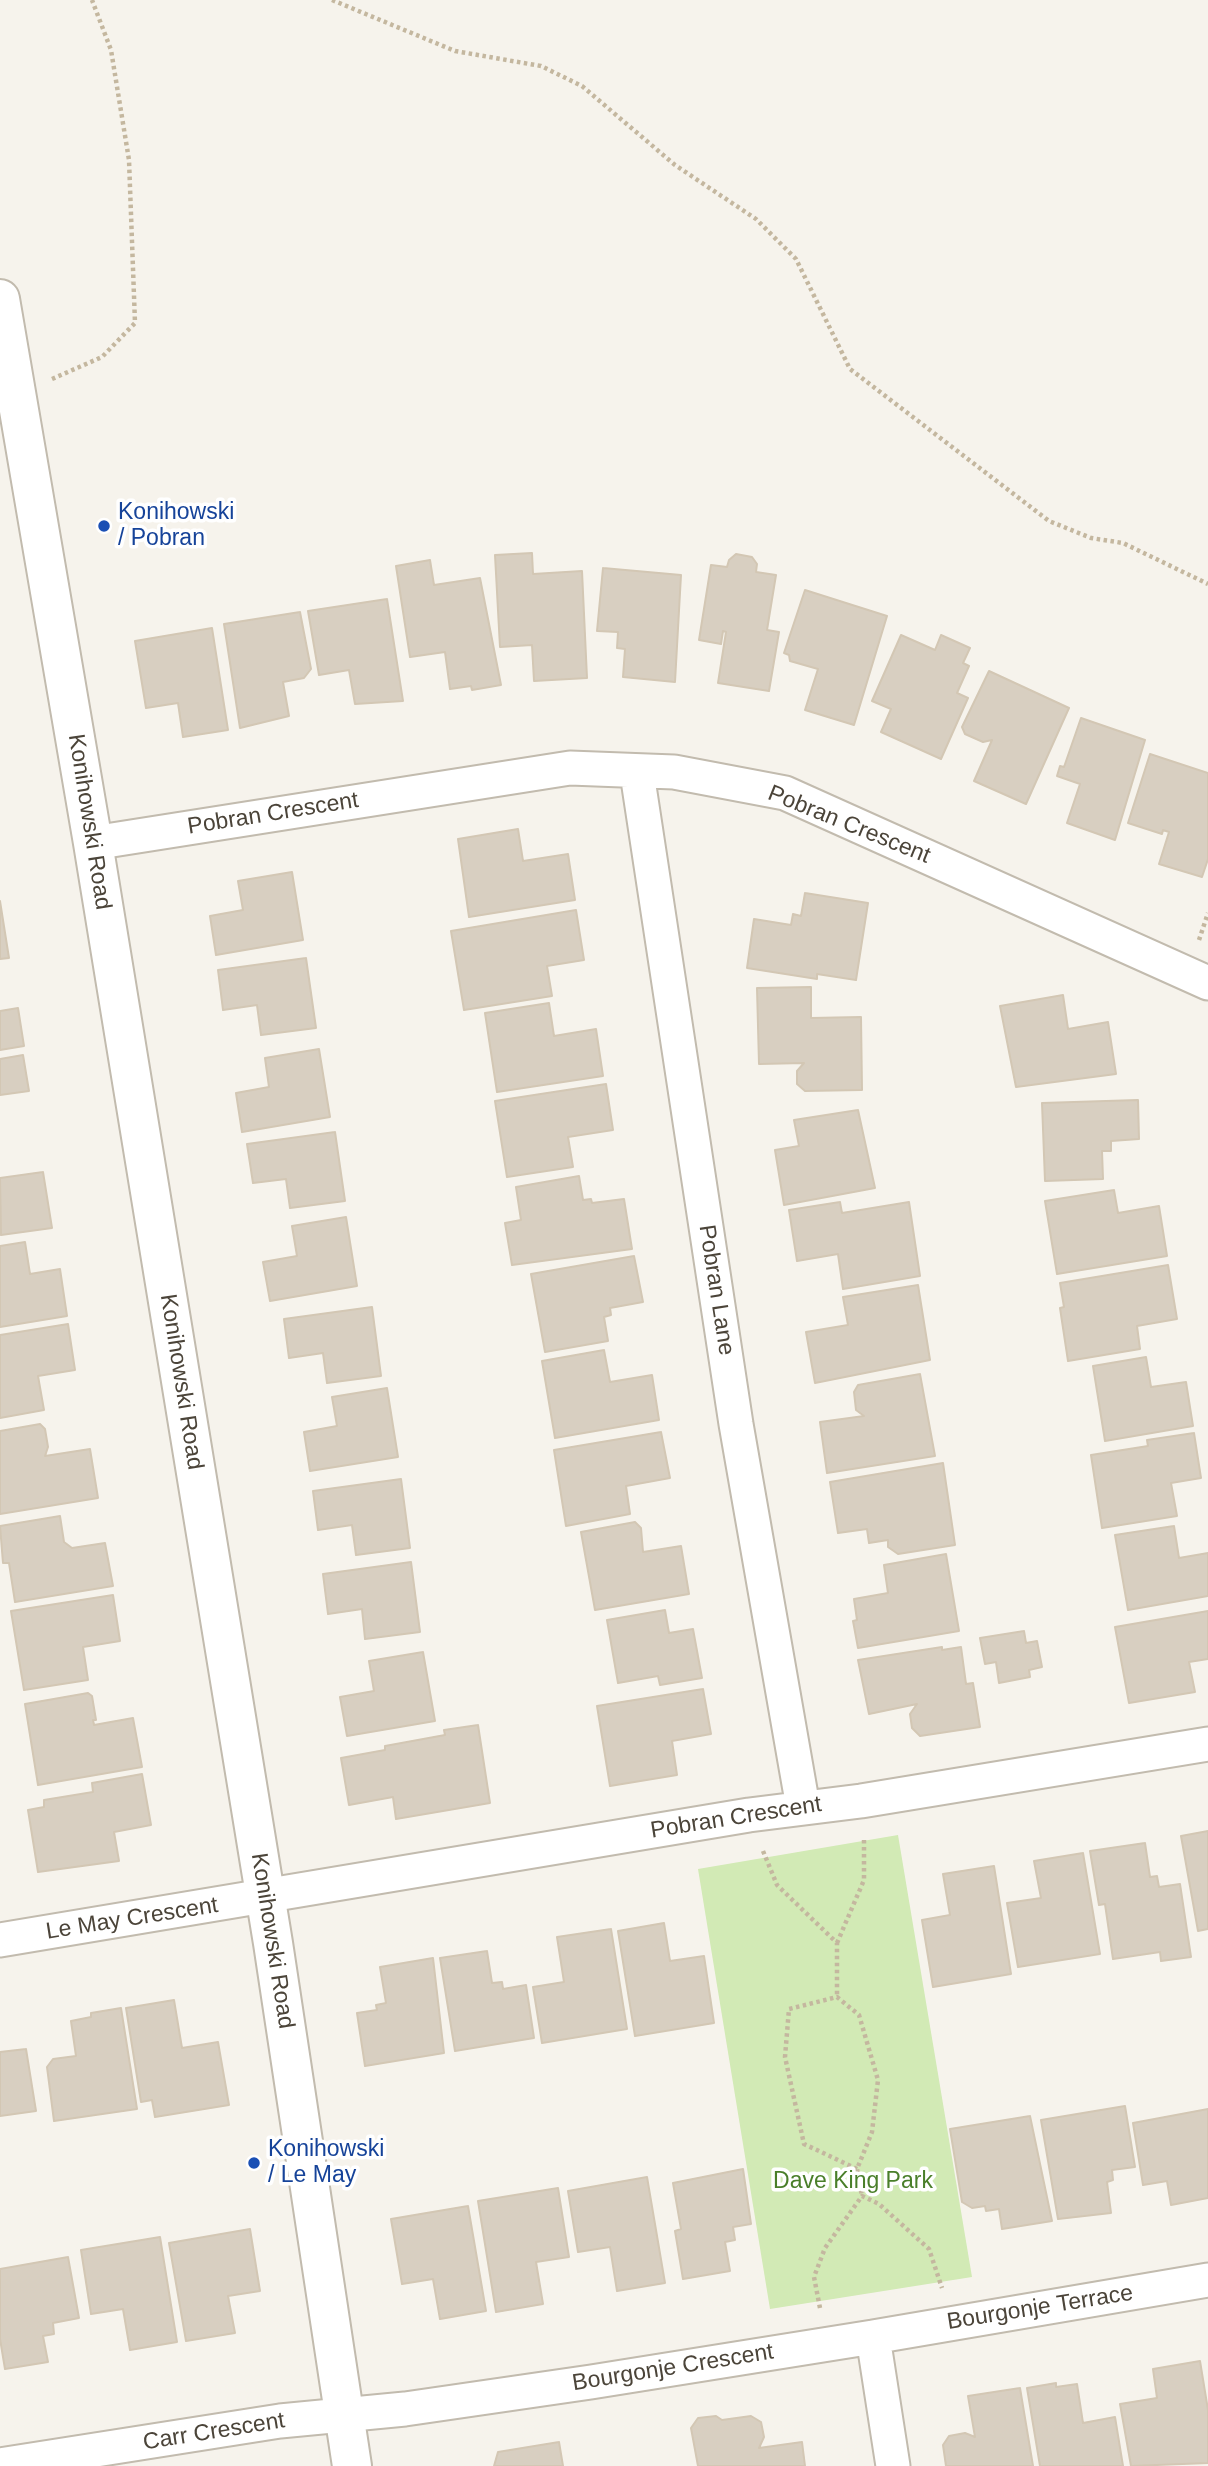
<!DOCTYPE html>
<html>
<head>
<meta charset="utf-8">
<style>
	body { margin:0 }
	canvas { display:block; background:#f6f3ec }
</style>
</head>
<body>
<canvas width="1208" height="2466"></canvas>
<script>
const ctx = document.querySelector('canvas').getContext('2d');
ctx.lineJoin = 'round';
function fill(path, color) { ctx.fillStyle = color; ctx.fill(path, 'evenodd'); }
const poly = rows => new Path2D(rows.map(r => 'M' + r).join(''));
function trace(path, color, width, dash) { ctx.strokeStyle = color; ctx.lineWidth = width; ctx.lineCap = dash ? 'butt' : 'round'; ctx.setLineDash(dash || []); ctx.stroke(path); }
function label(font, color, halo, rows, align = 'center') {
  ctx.font = font + ' Helvetica,sans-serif'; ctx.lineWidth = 7; ctx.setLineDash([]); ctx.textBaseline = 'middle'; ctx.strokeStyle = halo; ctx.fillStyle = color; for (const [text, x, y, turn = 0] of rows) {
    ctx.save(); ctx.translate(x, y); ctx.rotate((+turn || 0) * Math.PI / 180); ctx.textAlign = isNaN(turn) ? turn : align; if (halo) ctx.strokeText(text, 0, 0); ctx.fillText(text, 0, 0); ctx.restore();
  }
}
fill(poly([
	[898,1835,972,2277,770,2309,698,1869]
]), '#d2eab5');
const building = poly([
	[532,553,533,574,582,571,587,678,534,681,532,645,500,647,495,555,532,553],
	[736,554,752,557,757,564,756,572,776,575,767,630,779,632,769,691,718,683,726,632,723,631,721,644,699,640,711,565,727,567,729,560,736,554],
	[430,560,434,585,480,578,501,685,472,690,471,686,450,689,445,652,410,657,396,566,430,560],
	[603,568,681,575,675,682,623,677,625,649,617,648,618,632,597,631,603,568],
	[805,590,887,616,854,725,805,710,818,669,790,661,789,655,784,653,805,590],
	[387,599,403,701,355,704,349,670,319,675,308,611,387,599],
	[300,612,311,669,304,678,283,682,289,716,240,728,224,624,300,612],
	[212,628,228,730,183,737,178,703,146,708,135,641,212,628],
	[901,635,935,650,941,635,970,648,963,663,969,666,957,693,968,698,941,759,881,732,891,709,872,701,901,635],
	[989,671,1069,708,1026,804,974,781,992,740,983,742,965,734,962,727,989,671],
	[1081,718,1145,740,1115,840,1067,823,1080,784,1057,776,1060,766,1064,767,1081,718],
	[1150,754,1208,773,1208,859,1202,877,1159,864,1169,832,1163,830,1162,834,1128,823,1150,754],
	[518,829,523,861,568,854,575,900,469,917,458,839,518,829],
	[292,872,303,940,216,955,210,916,243,910,238,881,292,872],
	[805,893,868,903,856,980,817,974,817,979,747,968,754,919,791,925,793,914,801,916,805,893],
	[0,901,9,958,0,959,0,901],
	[576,910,584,960,547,966,552,996,464,1010,451,931,576,910],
	[306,958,316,1028,261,1035,257,1005,223,1010,218,970,306,958],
	[811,987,811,1018,861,1017,862,1090,805,1091,797,1084,797,1071,804,1063,759,1064,757,988,811,987],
	[1063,995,1068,1029,1108,1022,1116,1074,1016,1087,1000,1006,1063,995],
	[549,1003,554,1036,596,1029,603,1076,497,1092,485,1013,549,1003],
	[18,1008,24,1046,0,1050,0,1011,18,1008],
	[319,1049,330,1117,242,1132,236,1093,269,1087,265,1058,319,1049],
	[23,1055,29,1091,0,1095,0,1059,23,1055],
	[606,1084,613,1130,568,1137,573,1167,507,1177,495,1101,606,1084],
	[1138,1100,1139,1139,1111,1141,1111,1151,1102,1151,1103,1179,1045,1181,1042,1103,1138,1100],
	[858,1110,875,1188,784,1205,775,1150,799,1146,794,1120,858,1110],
	[335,1132,345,1201,290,1208,286,1179,253,1183,247,1144,335,1132],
	[43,1172,52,1228,1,1235,0,1178,43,1172],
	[579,1176,583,1200,591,1199,592,1203,624,1199,632,1249,512,1265,505,1223,521,1220,516,1187,579,1176],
	[1114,1190,1118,1213,1159,1206,1167,1256,1057,1274,1045,1201,1114,1190],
	[840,1202,842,1213,909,1202,920,1276,843,1289,838,1254,797,1261,789,1210,840,1202],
	[346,1217,357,1286,270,1301,263,1262,297,1256,292,1226,346,1217],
	[25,1242,30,1274,60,1269,67,1316,0,1327,0,1246,25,1242],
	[634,1256,643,1302,610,1308,611,1315,604,1317,608,1341,545,1352,531,1274,634,1256],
	[1168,1265,1177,1319,1137,1326,1140,1349,1068,1361,1060,1308,1064,1307,1060,1283,1168,1265],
	[918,1285,930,1360,815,1383,806,1332,848,1325,843,1297,918,1285],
	[372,1307,381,1376,327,1383,323,1353,289,1358,284,1319,372,1307],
	[68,1324,75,1370,38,1376,44,1410,0,1418,0,1335,68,1324],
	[604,1350,610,1382,652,1375,659,1420,555,1438,542,1361,604,1350],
	[1146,1357,1151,1387,1186,1382,1193,1426,1105,1441,1093,1366,1146,1357],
	[920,1374,935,1456,827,1473,820,1422,864,1416,856,1410,854,1392,858,1385,920,1374],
	[387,1388,398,1457,310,1471,304,1432,337,1426,332,1397,387,1388],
	[40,1424,45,1429,48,1447,45,1456,90,1449,98,1498,0,1514,0,1431,40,1424],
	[661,1432,670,1478,626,1486,630,1514,566,1526,554,1450,661,1432],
	[1194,1433,1201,1478,1171,1483,1177,1516,1102,1528,1091,1455,1148,1446,1147,1440,1194,1433],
	[943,1463,955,1545,898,1554,888,1547,888,1540,869,1543,867,1529,838,1533,830,1482,943,1463],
	[401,1479,410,1548,356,1555,352,1525,318,1530,313,1491,401,1479],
	[60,1516,64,1542,72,1548,105,1543,113,1586,15,1602,9,1563,3,1563,0,1526,60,1516],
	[635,1522,641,1528,643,1552,681,1546,689,1594,595,1610,581,1532,635,1522],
	[1174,1526,1179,1558,1208,1553,1208,1596,1128,1610,1115,1535,1174,1526],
	[946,1554,959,1631,858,1648,853,1621,857,1620,854,1599,888,1593,884,1565,946,1554],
	[411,1562,420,1632,365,1639,362,1609,328,1614,323,1574,411,1562],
	[113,1595,120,1641,83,1647,88,1680,24,1690,11,1611,113,1595],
	[665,1610,669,1633,693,1629,702,1678,660,1685,658,1676,618,1683,607,1620,665,1610],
	[1208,1611,1208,1659,1189,1662,1195,1692,1129,1703,1115,1627,1208,1611],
	[1024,1631,1026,1643,1037,1641,1042,1667,1029,1670,1030,1677,999,1683,996,1662,985,1664,980,1638,1024,1631],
	[942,1647,942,1650,961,1647,966,1684,973,1683,980,1727,920,1736,912,1728,910,1714,917,1704,869,1714,858,1660,942,1647],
	[423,1652,435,1721,347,1736,340,1697,374,1691,369,1661,423,1652],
	[703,1689,711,1734,672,1741,677,1775,610,1786,597,1706,703,1689],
	[88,1693,92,1696,96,1720,93,1720,94,1725,133,1718,142,1767,38,1785,25,1704,88,1693],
	[478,1725,490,1803,396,1819,393,1797,349,1805,341,1758,385,1750,385,1746,445,1735,444,1730,478,1725],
	[142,1774,151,1825,114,1832,119,1861,38,1872,28,1810,44,1807,44,1800,93,1792,92,1783,142,1774],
	[1208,1831,1208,1929,1198,1931,1181,1836,1208,1831],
	[1145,1843,1150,1877,1157,1876,1159,1887,1180,1884,1191,1957,1161,1961,1160,1952,1113,1959,1105,1904,1099,1905,1090,1851,1145,1843],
	[1083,1853,1100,1954,1018,1967,1007,1903,1041,1898,1034,1861,1083,1853],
	[994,1866,1011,1974,933,1987,922,1920,950,1915,943,1874,994,1866],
	[664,1923,670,1961,704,1956,714,2023,635,2036,618,1931,664,1923],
	[611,1929,627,2029,542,2043,533,1987,564,1982,557,1937,611,1929],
	[487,1951,492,1983,502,1982,503,1989,526,1985,534,2038,455,2051,440,1958,487,1951],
	[433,1958,444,2053,365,2066,357,2013,377,2010,376,2005,386,2003,380,1967,433,1958],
	[174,2000,182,2048,218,2042,229,2105,155,2117,152,2100,141,2102,126,2008,174,2000],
	[121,2008,137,2109,54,2121,47,2067,53,2059,76,2056,71,2021,91,2017,91,2013,121,2008],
	[26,2049,36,2111,0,2116,0,2052,26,2049],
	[1125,2106,1135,2167,1112,2170,1113,2180,1107,2182,1111,2213,1058,2219,1041,2120,1125,2106],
	[1208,2109,1208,2198,1171,2205,1167,2181,1143,2185,1133,2123,1208,2109],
	[1030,2116,1052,2221,1002,2229,999,2209,986,2211,985,2206,972,2208,962,2202,950,2129,1030,2116],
	[743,2169,751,2224,733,2227,735,2240,725,2242,730,2271,683,2279,675,2231,681,2229,673,2183,743,2169],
	[647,2177,665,2283,617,2291,610,2247,578,2252,568,2191,647,2177],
	[558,2188,569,2257,536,2262,543,2304,496,2312,478,2201,558,2188],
	[468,2206,486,2311,440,2319,433,2279,402,2284,391,2219,468,2206],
	[250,2229,260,2291,228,2296,235,2333,186,2341,169,2243,250,2229],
	[160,2237,177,2342,130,2350,123,2309,91,2314,81,2250,160,2237],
	[68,2257,79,2318,53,2323,54,2334,43,2336,48,2362,5,2369,0,2339,0,2269,68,2257],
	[1200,2361,1208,2410,1208,2463,1131,2466,1120,2404,1157,2398,1153,2369,1200,2361],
	[1056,2383,1056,2387,1077,2384,1083,2423,1115,2417,1123,2466,1040,2466,1027,2388,1056,2383],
	[1020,2388,1033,2466,946,2466,943,2445,949,2436,965,2433,975,2437,968,2396,1020,2388],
	[716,2416,722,2420,751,2416,761,2422,764,2437,759,2448,802,2442,805,2466,698,2466,691,2428,698,2418,716,2416],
	[559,2442,563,2466,494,2466,498,2452,559,2442]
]);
fill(building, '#d8cfc1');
trace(building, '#d3c7b4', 2);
const minor = poly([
	[637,773,736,1424,803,1807],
	[93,843,570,768,674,772,785,793,1208,983],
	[0,1940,749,1815,861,1801,1208,1744],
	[873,2337,1208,2280],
	[0,2465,280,2421,405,2409,591,2382,873,2337,893,2466]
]);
const tertiary = poly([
	[0,299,93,843,273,1943,352,2466]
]);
trace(minor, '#c2bbae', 37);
trace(tertiary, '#c2bbae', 42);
trace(poly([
	[332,0,455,51,541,66,582,86,675,165,756,219,796,259,850,369,1049,521,1091,538,1123,543,1208,584],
	[52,379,102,357,135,323,129,160,111,50,92,0],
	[1199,940,1208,913],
	[763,1851,777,1885,837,1943,837,1997],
	[837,1943,864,1880,864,1837],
	[857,2169,804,2144,785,2057,789,2009,837,1997,859,2015,878,2080,872,2132,857,2169,862,2196],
	[820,2308,814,2277,825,2248,862,2196,879,2204,929,2249,942,2288]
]), '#c4b79f', 4.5, [3.5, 3.5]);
trace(minor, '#fff', 33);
trace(tertiary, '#fff', 38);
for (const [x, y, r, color] of [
	[104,526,7,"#1a4fb4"],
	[254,2163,7,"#1a4fb4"]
]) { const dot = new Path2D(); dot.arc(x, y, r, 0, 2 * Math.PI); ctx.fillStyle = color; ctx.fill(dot); trace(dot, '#fff', 2.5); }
label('23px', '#164399', '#fff', [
	["Konihowski",118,513],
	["/ Pobran",118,539],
	["Konihowski",268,2150],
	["/ Le May",268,2176]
], 'left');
label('23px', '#4b4439', '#fff', [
	["Pobran Crescent",273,814,-9],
	["Konihowski Road",89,822,81],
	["Pobran Crescent",849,825,22],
	["Pobran Lane",716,1290,81],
	["Konihowski Road",181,1382,81],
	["Pobran Crescent",736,1818,-9],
	["Le May Crescent",132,1919,-9],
	["Konihowski Road",272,1941,81],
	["Bourgonje Terrace",1040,2308,-9],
	["Bourgonje Crescent",673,2368,-9],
	["Carr Crescent",214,2432,-9]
]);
label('23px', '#4a7f2a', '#fff', [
	["Dave King Park",853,2182]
]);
</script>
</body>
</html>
